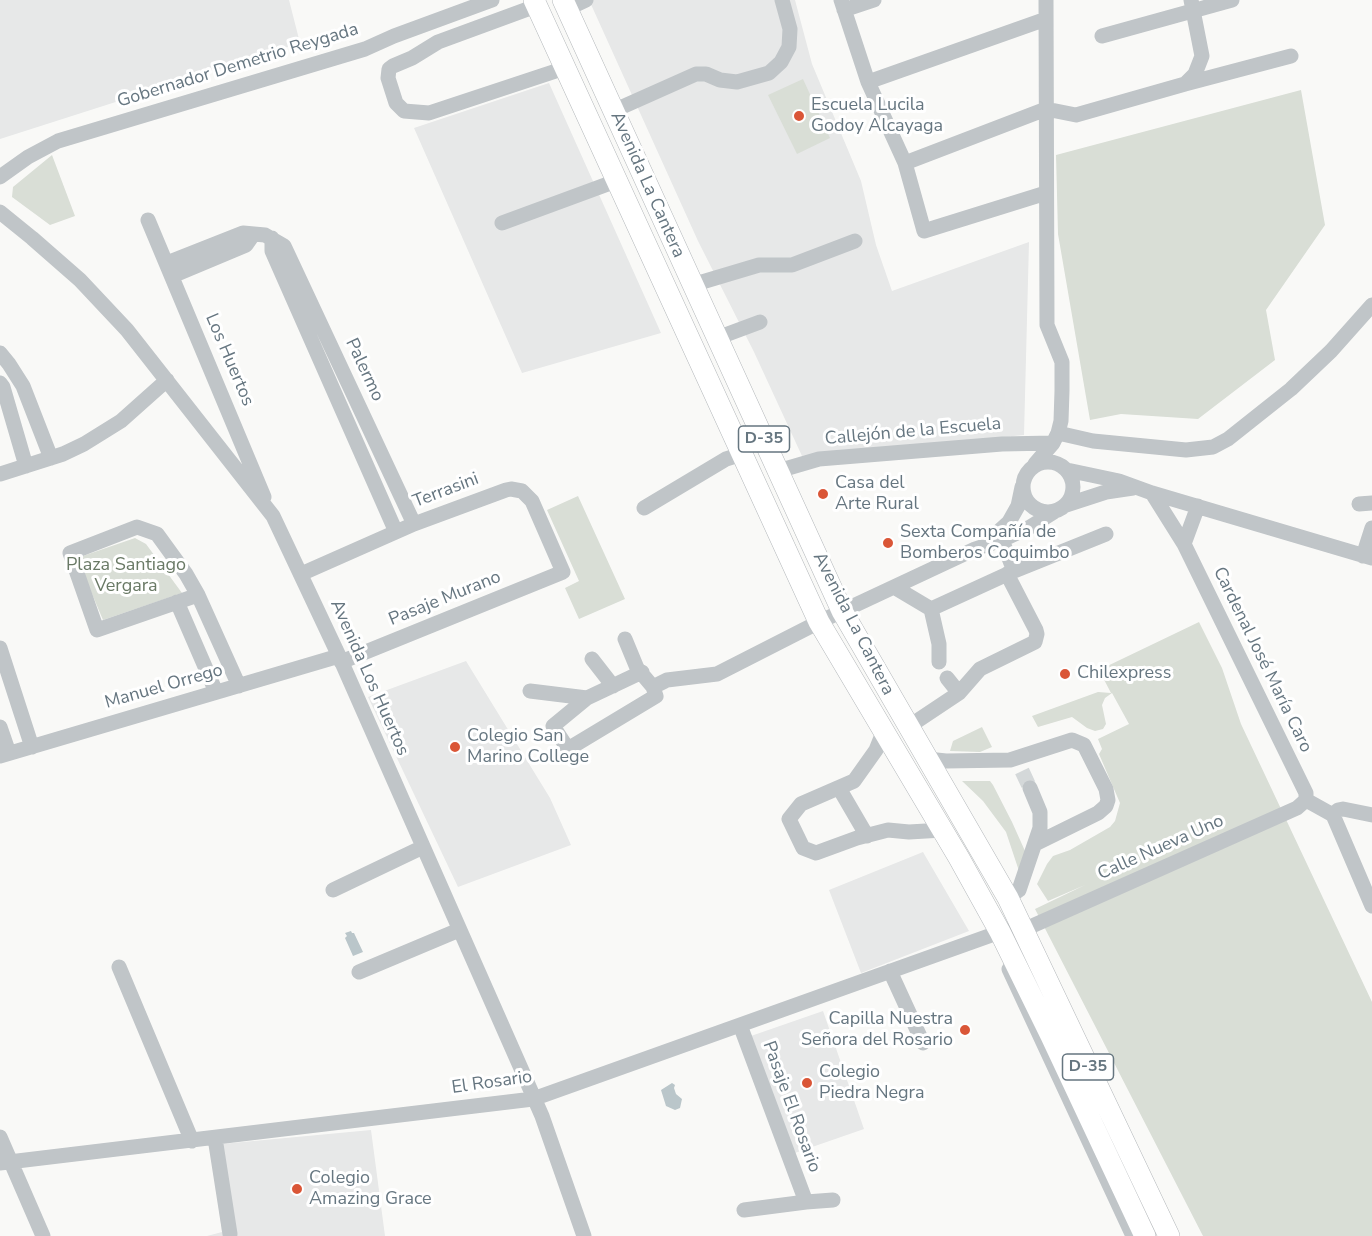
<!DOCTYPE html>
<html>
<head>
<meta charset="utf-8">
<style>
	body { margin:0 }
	canvas { display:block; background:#f9f9f7 }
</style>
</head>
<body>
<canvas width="1372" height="1236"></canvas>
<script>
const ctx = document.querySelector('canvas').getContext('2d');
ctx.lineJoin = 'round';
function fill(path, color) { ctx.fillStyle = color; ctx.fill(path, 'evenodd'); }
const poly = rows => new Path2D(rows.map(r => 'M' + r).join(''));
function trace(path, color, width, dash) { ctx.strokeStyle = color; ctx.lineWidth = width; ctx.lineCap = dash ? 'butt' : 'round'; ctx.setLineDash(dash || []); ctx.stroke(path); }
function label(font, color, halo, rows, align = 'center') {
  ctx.font = font + ' "Nunito Sans",sans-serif'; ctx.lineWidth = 6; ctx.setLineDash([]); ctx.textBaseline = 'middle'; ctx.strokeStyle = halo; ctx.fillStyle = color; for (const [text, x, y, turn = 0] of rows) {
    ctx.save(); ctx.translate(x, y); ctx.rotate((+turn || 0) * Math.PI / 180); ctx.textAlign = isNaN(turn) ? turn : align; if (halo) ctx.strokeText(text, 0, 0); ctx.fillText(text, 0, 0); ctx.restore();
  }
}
fill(poly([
	[0,0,289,0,300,43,0,139],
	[589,0,795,0,812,64,861,181,876,245,892,291,1029,242,1024,435,802,456,754,352,698,241],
	[549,83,661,333,522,373,414,128],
	[466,661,550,798,571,845,458,887,368,697],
	[923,852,969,931,861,973,829,890],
	[823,1011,864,1129,792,1154,751,1036],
	[371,1130,385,1236,207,1236,222,1232,211,1145]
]), '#e7e8e8');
fill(poly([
	[803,79,830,138,797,154,768,95],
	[1301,90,1325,225,1266,310,1275,360,1198,419,1121,414,1090,420,1058,234,1056,155],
	[52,155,75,216,50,225,12,197,13,187],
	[578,496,625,599,579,619,565,588,579,581,547,510],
	[135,538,146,544,182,593,103,620,77,558],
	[1199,622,1222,668,1241,724,1372,1002,1372,1236,1203,1236,1035,909,1085,885,1048,901,1037,884,1047,864,1053,856,1070,850,1110,827,1115,821,1120,803,1099,754,1102,749,1098,739,1129,724,1112,693,1105,698,1102,705,1106,724,1103,729,1095,731,1087,728,1072,717,1038,727,1032,716,1098,692,1111,693,1099,670],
	[982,727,992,747,980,752,950,751,953,741],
	[962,781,990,781,993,785,1012,822,1025,851,1021,877,1006,832,983,801]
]), '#d9ded6');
fill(poly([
	[351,931,352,933,354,933,363,952,353,956,345,938,347,936,345,933],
	[672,1083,675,1085,674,1088,676,1094,682,1099,680,1108,675,1110,666,1106,661,1090]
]), '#bac6ca');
trace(poly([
	[1022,771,1030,788]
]), '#d4d8d9', 15, [15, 8]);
const highway = poly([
	[534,0,819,622,959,858,1000,932,1051,1036,1145,1236],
	[563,0,842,611,1008,898,1169,1236]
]);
trace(highway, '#b4b8bb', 22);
trace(poly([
	[841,0,868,82,905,163,924,231,1046,193],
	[536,6,438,42,412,58,393,66,389,69,388,78,396,103,404,111,429,113,565,68],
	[567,9,586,0],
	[844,10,874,0],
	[1102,36,1232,0],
	[868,82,1046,19],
	[1185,84,1291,56],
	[613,111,696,74,706,74,720,80,737,82,769,73,781,62,789,47,790,29,782,0],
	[905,163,1046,109,1076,115,1185,84,1195,74,1202,56,1191,0],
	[0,177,28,157,58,141,365,49,394,36,492,0],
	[0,212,32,238,80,280,127,330,273,516,339,656,542,1116,584,1236],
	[148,220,264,497],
	[502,223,616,181],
	[272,238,272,251,396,532],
	[167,263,243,233,265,235,284,246,414,524],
	[172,276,246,245,253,235],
	[692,285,759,265,792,265,855,241],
	[717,338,760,322],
	[0,353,9,364,23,386,51,458],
	[0,383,3,387,26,466],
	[1058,433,1093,441,1186,450,1213,447,1228,439,1291,389,1331,351,1372,305],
	'1023 487a25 25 0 1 1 50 0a25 25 0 1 1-50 0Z',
	[1035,464,1053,443,1058,433,1061,421,1062,391,1062,362,1047,325,1046,0],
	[1067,470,1119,481,1152,493,1372,558],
	[778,471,819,459,1002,444,1053,443],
	[0,474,63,454,84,444,121,421,167,380],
	[1359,504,1372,503],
	[1066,505,1106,492,1133,488],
	[644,508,726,459,742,454],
	[988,541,1009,522,1018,506,1022,487],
	[1184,544,1198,506],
	[1363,556,1372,528],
	[1014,571,1106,534],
	[301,574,414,524,506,490,511,489,522,491,532,501,563,572,341,662],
	[894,587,931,609,939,644,939,662],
	[198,595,97,630,70,553,137,527,157,534,186,574,198,595,239,686],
	[177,602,216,692],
	[931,609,1014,571,1002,540],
	[625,639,637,668,653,687,667,680,717,674,819,622,975,549,1002,540,1030,527,1054,512],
	[0,648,32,747],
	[592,659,613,686],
	[642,672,587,698,553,726,568,749,656,696,653,687],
	[947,678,959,693],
	[530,691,587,698],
	[0,727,9,753],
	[908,727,959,693,980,669,1035,642,1037,634,1036,630,1007,574],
	[884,730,876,750,854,781,801,804,789,819,803,848,816,853,857,838,888,830,909,832,943,830],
	[0,756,339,656],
	[927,759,946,761,1010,760,1072,740,1084,745,1106,789,1108,800,1106,806,1098,813,1035,844],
	[839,788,867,836],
	[1306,800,1333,815],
	[1372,815,1343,809,1338,810,1333,815,1372,906],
	[333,890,423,847],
	[1008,898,1019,890,1040,828,1040,812,1030,788],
	[1023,930,1297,808,1306,800,1306,793,1184,544,1152,493],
	[119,967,192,1141],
	[1009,969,1133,1236],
	[890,971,923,1043],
	[359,972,459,930],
	[740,1025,806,1202,744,1210],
	[0,1137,43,1236],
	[215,1138,230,1234],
	[0,1163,533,1099,1000,932,1001,941],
	[806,1202,833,1200]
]), '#c0c5c8', 15);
trace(highway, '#fff', 21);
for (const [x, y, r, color] of [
	[799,116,6,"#da5637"],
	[823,494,6,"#da5637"],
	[888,543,6,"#da5637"],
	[1065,674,6,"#da5637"],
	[455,747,6,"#da5637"],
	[965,1030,6,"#da5637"],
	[807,1083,6,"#da5637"],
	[297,1189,6,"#da5637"]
]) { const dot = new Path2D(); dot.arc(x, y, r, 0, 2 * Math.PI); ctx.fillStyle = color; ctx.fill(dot); trace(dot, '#fff', 2); }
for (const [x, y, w] of [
	[764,439,51],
	[1088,1067,51]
]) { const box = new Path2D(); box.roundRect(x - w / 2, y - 13, w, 26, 4.5); ctx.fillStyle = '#fff'; ctx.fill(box); trace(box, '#667680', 1.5); }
label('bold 16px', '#667680', null, [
	["D-35",764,439],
	["D-35",1088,1067]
]);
label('18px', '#667680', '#fff', [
	["Gobernador Demetrio Reygada",238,66,-17],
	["Avenida La Cantera",647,185,66],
	["Los Huertos",229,360,67],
	["Palermo",364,370,65],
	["Callejón de la Escuela",913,432,-5],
	["Terrasini",446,491,-21],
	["Pasaje Murano",445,599,-22],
	["Avenida La Cantera",853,624,63],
	["Cardenal José María Caro",1262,660,64],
	["Avenida Los Huertos",369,678,66],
	["Manuel Orrego",164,687,-16],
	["Calle Nueva Uno",1161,848,-24],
	["El Rosario",492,1083,-8],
	["Pasaje El Rosario",791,1107,70]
]);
label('18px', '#667680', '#fff', [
	["Escuela Lucila",811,106],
	["Godoy Alcayaga",811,127],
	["Casa del",835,484],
	["Arte Rural",835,505],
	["Sexta Compañía de",900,533],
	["Bomberos Coquimbo",900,554],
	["Chilexpress",1077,674],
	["Colegio San",467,737],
	["Marino College",467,758],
	["Capilla Nuestra",953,1020,"right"],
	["Señora del Rosario",953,1041,"right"],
	["Colegio",819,1073],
	["Piedra Negra",819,1094],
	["Colegio",309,1179],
	["Amazing Grace",309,1200]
], 'left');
label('18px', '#697965', '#fff', [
	["Plaza Santiago",126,566],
	["Vergara",126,587]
]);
</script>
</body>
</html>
